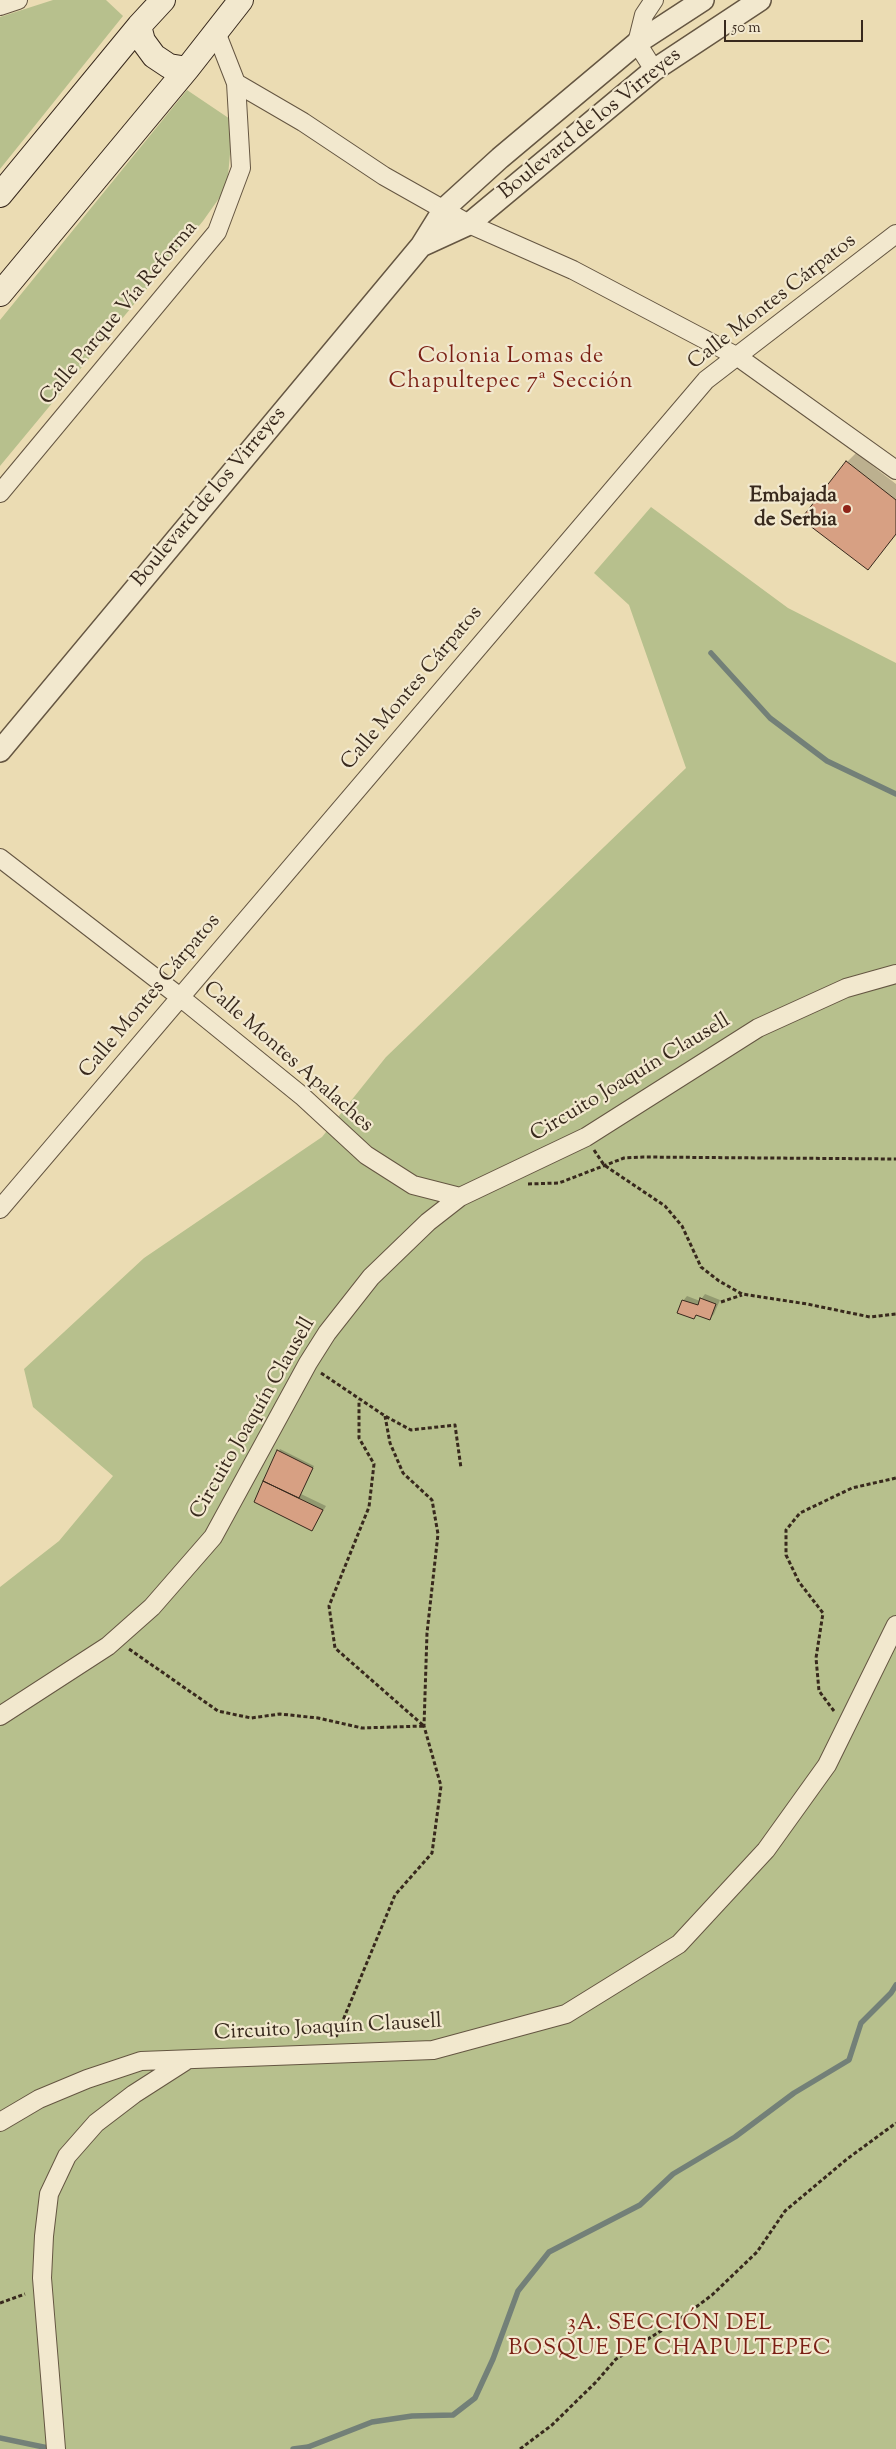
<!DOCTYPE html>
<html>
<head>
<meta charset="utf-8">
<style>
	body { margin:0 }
	#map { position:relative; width:896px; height:2449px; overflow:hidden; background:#ebdcb3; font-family:"Sorts Mill Goudy",serif }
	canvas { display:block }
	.scale { position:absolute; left:724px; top:20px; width:139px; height:22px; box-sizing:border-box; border:2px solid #38291d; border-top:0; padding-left:6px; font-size:15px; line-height:18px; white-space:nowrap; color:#38291d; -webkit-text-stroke:4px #f2e8ce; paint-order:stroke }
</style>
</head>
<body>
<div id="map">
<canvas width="896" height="2449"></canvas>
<div class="scale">50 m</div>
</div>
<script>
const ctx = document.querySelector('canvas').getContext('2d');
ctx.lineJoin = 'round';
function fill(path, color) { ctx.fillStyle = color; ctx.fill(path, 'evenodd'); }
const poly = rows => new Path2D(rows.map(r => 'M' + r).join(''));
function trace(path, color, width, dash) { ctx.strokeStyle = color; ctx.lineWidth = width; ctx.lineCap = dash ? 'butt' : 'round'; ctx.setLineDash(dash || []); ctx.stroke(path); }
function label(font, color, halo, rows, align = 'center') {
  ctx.font = font + ' "Sorts Mill Goudy",serif'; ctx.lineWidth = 4.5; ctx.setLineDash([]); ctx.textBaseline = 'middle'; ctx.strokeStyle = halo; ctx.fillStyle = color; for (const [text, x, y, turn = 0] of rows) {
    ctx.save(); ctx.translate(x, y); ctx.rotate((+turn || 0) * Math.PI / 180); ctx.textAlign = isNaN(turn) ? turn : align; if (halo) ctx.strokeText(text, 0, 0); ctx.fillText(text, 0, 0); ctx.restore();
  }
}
fill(poly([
	[53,0,106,0,123,16,0,169,0,17],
	[187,90,233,121,227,187,203,221,0,466,0,320],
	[651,507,788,608,896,663,896,2449,0,2449,0,1587,59,1541,113,1476,33,1407,24,1369,144,1258,322,1137,386,1057,686,768,629,605,594,573]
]), '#b7c08d');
fill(poly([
	[856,453,896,484,896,535,867,569,847,462],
	[705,1294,720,1300,714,1314,710,1319,697,1314,693,1318,683,1301,687,1296,700,1301],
	[280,1449,314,1466,301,1494,326,1506,312,1530,255,1501]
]), '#0003');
trace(poly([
	[711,653,770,718,827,761,896,794],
	[0,2438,53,2449],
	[293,2449,308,2447,372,2422,412,2416,453,2415,475,2398,493,2359,518,2291,549,2252,640,2205,673,2174,735,2137,794,2093,849,2060,861,2023,891,1993,896,1985]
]), '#738078', 5.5);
const building = poly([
	[846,461,896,500,896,534,868,570,801,519,846,461],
	[700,1298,716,1304,710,1320,696,1315,694,1319,677,1313,682,1300,698,1305,700,1298],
	[277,1450,313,1468,299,1498,263,1481,277,1450],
	[263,1481,323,1510,312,1531,254,1502,263,1481]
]);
fill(building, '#d7a083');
trace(building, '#38291d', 1);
const minor = poly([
	[0,6,18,0],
	[654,70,637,43,644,15,654,0],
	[236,83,303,122,384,176,469,224,573,270,738,357,896,470],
	[0,493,217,232,241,168,236,83,216,32],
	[0,858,180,997,302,1096,366,1155,413,1185,460,1197],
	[0,1209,706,380,896,234],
	[0,1716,108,1646,152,1607,213,1537,308,1363,327,1333,371,1277,428,1222,460,1197,586,1137,758,1028,846,988,896,974],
	[0,2122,39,2099,87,2079,141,2061,433,2050,566,2014,679,1944,766,1850,827,1765,896,1625],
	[56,2449,42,2278,44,2236,49,2194,67,2156,96,2123,134,2094,187,2060]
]);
const tertiary = poly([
	[421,246,469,224,654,70,760,0],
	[0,751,421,246,444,209,500,158,637,43,703,0]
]);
const secondary = poly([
	[163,0,139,26,143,41,154,56,169,66,187,69,241,0],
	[0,195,139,26],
	[0,294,187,69]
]);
trace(minor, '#655642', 20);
trace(tertiary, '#655642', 24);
trace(secondary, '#38291d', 26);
trace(poly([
	[594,1150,604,1165,665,1206,682,1226,701,1267,719,1281,742,1294,807,1304,870,1317,896,1314],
	[528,1184,559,1183,624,1158,643,1157,896,1159],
	[721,1302,742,1295],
	[321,1373,385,1416,411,1430,455,1425,461,1468],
	[129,1649,218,1711,251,1718,280,1714,318,1718,362,1728,424,1726,335,1648,329,1606,369,1507,374,1464,359,1438,359,1400],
	[834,1711,819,1691,816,1658,823,1613,799,1582,786,1555,786,1530,800,1513,852,1488,896,1478],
	[336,2037,395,1895,432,1853,441,1786,424,1726,427,1633,438,1534,432,1500,403,1473,390,1443,385,1416],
	[0,2303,25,2294],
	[520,2449,552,2425,596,2382,616,2359,680,2319,712,2295,757,2252,785,2211,847,2159,896,2123]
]), '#38291d', 3, [4, 2.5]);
trace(minor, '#f2e8ce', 18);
trace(tertiary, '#f2e8ce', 21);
trace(secondary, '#f2e8ce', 24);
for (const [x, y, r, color] of [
	[847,509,5,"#8f2418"]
]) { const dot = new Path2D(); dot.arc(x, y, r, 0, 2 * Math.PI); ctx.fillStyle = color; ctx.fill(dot); trace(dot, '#f2e8ce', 2); }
label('21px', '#38291d', '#f2e8ce', [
	["Boulevard de los Virreyes",591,125,-39],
	["Calle Montes Cárpatos",773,303,-38],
	["Calle Parque Vía Reforma",120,314,-50],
	["Boulevard de los Virreyes",210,498,-50],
	["Calle Montes Cárpatos",413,689,-50],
	["Calle Montes Cárpatos",151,997,-50],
	["Calle Montes Apalaches",287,1058,41],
	["Circuito Joaquín Clausell",631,1079,-31],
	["Circuito Joaquín Clausell",254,1419,-60],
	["Circuito Joaquín Clausell",328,2029,-3]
]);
label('bold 21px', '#38291d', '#f2e8ce', [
	["Embajada",837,497],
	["de Serbia",837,521]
], 'right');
ctx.letterSpacing = '1px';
label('22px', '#7a1f14', '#f2e8ce', [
	["Colonia Lomas de",511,358],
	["Chapultepec 7ª Sección",511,383],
	["3A. SECCIÓN DEL",670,2325],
	["BOSQUE DE CHAPULTEPEC",670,2350]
]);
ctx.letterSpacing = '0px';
</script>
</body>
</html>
